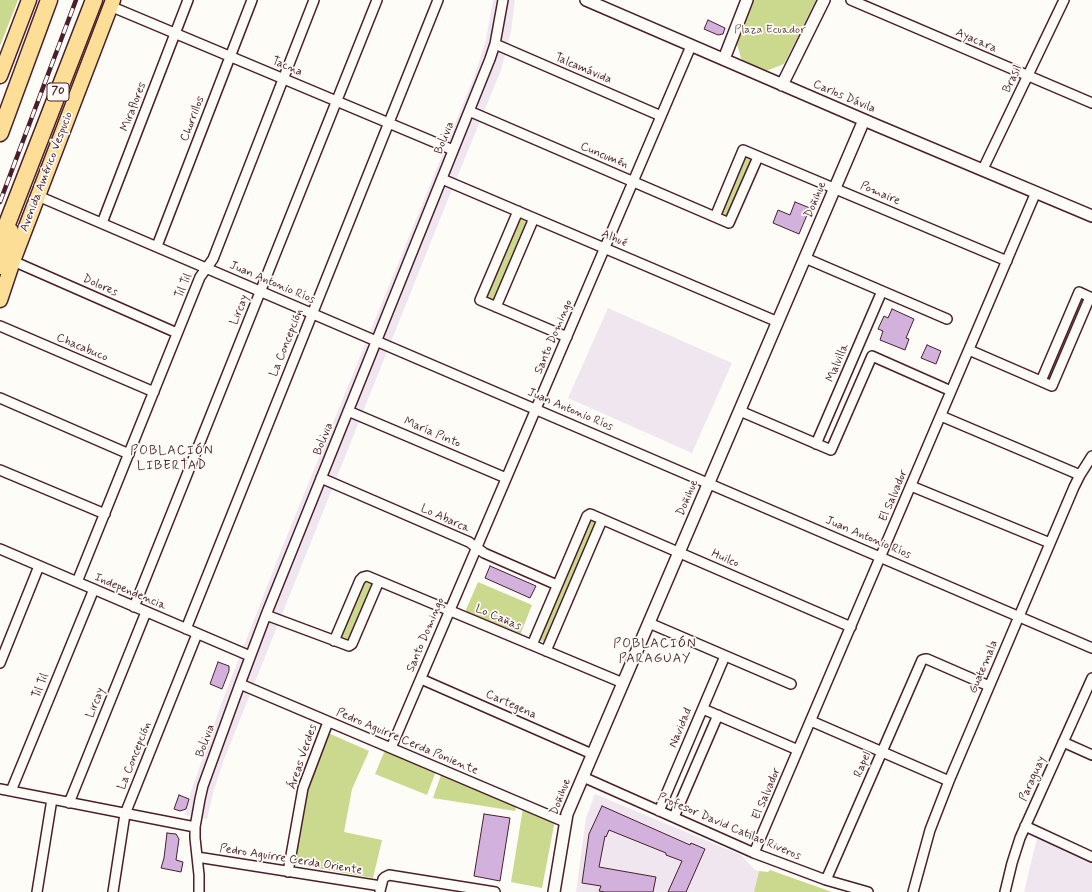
<!DOCTYPE html>
<html>
<head>
<meta charset="utf-8">
<style>
	body { margin:0 }
	canvas { display:block; background:#fdfcf7 }
</style>
</head>
<body>
<canvas width="1092" height="892"></canvas>
<script>
const ctx = document.querySelector('canvas').getContext('2d');
ctx.lineJoin = 'round';
function fill(path, color) { ctx.fillStyle = color; ctx.fill(path, 'evenodd'); }
const poly = rows => new Path2D(rows.map(r => 'M' + r).join(''));
function trace(path, color, width, dash) { ctx.strokeStyle = color; ctx.lineWidth = width; ctx.lineCap = dash ? 'butt' : 'round'; ctx.setLineDash(dash || []); ctx.stroke(path); }
function label(font, color, halo, rows, align = 'center') {
  ctx.font = font + ' Mynerve,sans-serif'; ctx.lineWidth = 3.5; ctx.setLineDash([]); ctx.textBaseline = 'middle'; ctx.strokeStyle = halo; ctx.fillStyle = color; for (const [text, x, y, turn = 0] of rows) {
    ctx.save(); ctx.translate(x, y); ctx.rotate((+turn || 0) * Math.PI / 180); ctx.textAlign = isNaN(turn) ? turn : align; if (halo) ctx.strokeText(text, 0, 0); ctx.fillText(text, 0, 0); ctx.restore();
  }
}
fill(poly([
	[493,0,515,0,511,31,506,51,501,70,438,224,223,762,214,790,207,819,185,815,190,795,222,702,280,553,474,77,486,40],
	[608,308,732,363,692,453,568,398],
	[595,794,741,855,755,870,759,871,754,892,576,892,586,818],
	[1037,838,1092,863,1092,892,1024,892]
]), '#f0e6ef');
fill(poly([
	[0,0,18,0,0,46],
	[753,0,816,0,784,64,766,71,742,61,736,41],
	[744,154,754,158,728,219,718,215],
	[518,218,529,223,496,301,486,297],
	[1079,299,1085,302,1051,380,1044,377],
	[590,518,599,522,548,643,537,639],
	[367,579,373,582,374,585,347,643,340,638,364,582],
	[478,582,532,605,520,635,465,612],
	[326,732,369,751,352,789,344,832,382,840,373,878,288,863,302,789],
	[385,750,436,771,427,795,375,774],
	[441,775,517,805,515,811,433,798],
	[523,808,555,820,542,888,511,882],
	[770,870,832,892,754,892,759,871,768,872]
]), '#cad98d');
const building = poly([
	[708,20,725,28,723,34,718,35,704,29,708,20],
	[795,202,810,208,799,234,773,223,778,210,790,215,795,202],
	[892,309,914,319,906,338,909,339,905,350,880,340,883,331,878,329,884,316,888,318,892,309],
	[927,345,941,351,936,364,921,358,927,345],
	[490,566,536,586,530,598,485,578,490,566],
	[218,662,229,666,229,671,222,689,210,684,218,662],
	[179,795,189,799,186,809,180,811,174,809,179,795],
	[602,806,690,845,691,843,705,849,686,892,668,892,682,861,666,855,666,853,609,830,606,837,605,836,599,867,656,877,653,892,605,892,599,891,601,886,582,883,589,834,602,806],
	[484,814,510,818,500,881,474,876,484,814],
	[167,833,176,834,179,839,176,860,183,862,181,872,161,868,164,858,167,833]
]);
fill(building, '#d2b1dc');
trace(building, '#4a1f2b', 1);
const minor = poly([
	[851,0,1092,103],
	[110,6,453,150],
	[495,44,661,116],
	[469,111,729,223,758,157],
	[983,169,1064,0],
	[442,179,778,322],
	[38,196,1092,648],
	[518,211,480,300,567,337],
	[715,217,743,150,1007,261],
	[102,223,188,0],
	[157,246,252,0],
	[805,258,947,319],
	[13,261,177,333],
	[496,307,534,218],
	[0,326,154,392],
	[969,350,1052,386,1090,297],
	[1041,381,1079,292,1092,298],
	[0,398,129,454],
	[348,411,506,478],
	[740,411,831,450,872,356,951,391],
	[941,416,1080,475],
	[816,444,882,291],
	[0,470,105,514],
	[321,478,469,542,484,553,557,585],
	[911,486,1050,543],
	[0,549,250,656],
	[77,582,200,277,213,259,314,0],
	[134,607,377,0],
	[266,615,349,646,352,644,379,581],
	[649,623,791,684],
	[186,629,438,0],
	[334,641,360,580,363,577,367,576,623,683],
	[532,645,587,516,590,514,851,627],
	[546,651,602,520],
	[0,663,39,566],
	[421,679,592,754],
	[240,684,565,822],
	[703,709,798,750],
	[811,721,949,781],
	[1063,742,1092,755],
	[391,748,691,46],
	[583,777,754,853,826,880,868,892],
	[0,789,195,827],
	[11,791,94,589],
	[69,803,146,612],
	[659,811,725,656],
	[674,817,718,715],
	[1025,826,1092,857],
	[754,853,1036,192],
	[197,857,381,886],
	[288,872,303,788,328,722],
	[826,880,922,660,925,659,927,659,989,686],
	[380,891,383,879,385,877,389,875,495,892],
	[37,892,52,799],
	[113,892,125,814,197,634],
	[199,892,199,875,195,838,195,827,200,799,203,786,240,684,266,615,490,59,495,44,503,0],
	[913,892,930,830,949,781,1074,487,1080,475,1092,456],
	[1005,892,1012,863,1020,838,1092,678]
]);
const tertiary = poly([
	[586,0,878,126,1092,216],
	[724,59,747,0],
	[782,85,824,0],
	[554,892,567,814,864,120]
]);
const primary = poly([
	[0,76,29,0],
	[0,300,13,261,113,0]
]);
const motorway = poly([
	[0,133,49,0],
	[0,242,94,0],
	[0,266,10,231]
]);
trace(minor, '#4a1f2b', 12);
trace(tertiary, '#4a1f2b', 14);
trace(primary, '#4a1f2b', 17);
trace(motorway, '#4a1f2b', 19);
trace(minor, '#fdfcf7', 9);
trace(tertiary, '#fdfcf7', 11);
trace(primary, '#fdde96', 14);
trace(motorway, '#fdde96', 16);
const rail = poly([
	[0,202,76,0]
]);
trace(rail, '#4a1f2b', 4.5);
trace(rail, '#fdfcf7', 3, [9]);
for (const [x, y, w] of [
	[58,92,22]
]) { const box = new Path2D(); box.roundRect(x - w / 2, y - 9, w, 18, 3); ctx.fillStyle = '#fdfcf7'; ctx.fill(box); trace(box, '#4a1f2b', 1); }
label('bold 11px', '#4a1f2b', null, [
	["70",58,92]
]);
label('12px', '#6a4e44', '#fdfcf7', [
	["Plaza Ecuador",770,30]
]);
label('12px', '#4a1f2b', '#fdfcf7', [
	["Ayacara",976,41,23],
	["Tacna",287,67,23],
	["Talcamávida",583,69,23],
	["Brasil",1013,79,-64],
	["Carlos Dávila",844,97,23],
	["Miraflores",134,107,-69],
	["Chorrillos",193,119,-69],
	["Bolivia",445,138,-68],
	["Cuncumén",604,156,23],
	["Avenida Américo Vespucio",47,172,-69],
	["Pomaire",880,194,23],
	["Doñihue",816,200,-67],
	["Alhué",614,239,23],
	["Juan Antonio Ríos",272,283,23],
	["Dolores",100,286,24],
	["Til Til",184,286,-67],
	["Lircay",240,310,-68],
	["Santo Domingo",554,337,-67],
	["La Concepción",287,343,-68],
	["Chacabuco",82,348,23],
	["Malvilla",838,363,-67],
	["Juan Antonio Ríos",570,410,23],
	["María Pinto",432,433,23],
	["Bolivia",324,439,-68],
	["El Salvador",894,496,-67],
	["Doñihue",688,498,-67],
	["Lo Abarca",445,519,24],
	["Juan Antonio Ríos",868,538,23],
	["Huilco",725,559,23],
	["Independencia",130,592,23],
	["Lo Cañas",498,618,23],
	["Santo Domingo",426,635,-67],
	["Guatemala",984,667,-67],
	["Til Til",41,686,-68],
	["Lircay",96,703,-68],
	["Cartegena",511,705,24],
	["Navidad",681,728,-67],
	["Bolivia",206,741,-70],
	["Pedro Aguirre Cerda Poniente",407,742,23],
	["La Concepción",135,756,-68],
	["Áreas Verdes",303,757,-71],
	["Rapel",863,765,-67],
	["Paraguay",1033,779,-66],
	["El Salvador",767,794,-67],
	["Doñihue",561,797,-69],
	["Profesor David Catilao Riveros",729,827,23],
	["Pedro Aguirre Cerda Oriente",291,860,9]
]);
ctx.letterSpacing = '1px';
label('13px', '#4a1f2b', '#fdfcf7', [
	["POBLACIÓN",172,451],
	["LIBERTAD",172,466],
	["POBLACIÓN",655,644],
	["PARAGUAY",655,659]
]);
ctx.letterSpacing = '0px';
</script>
</body>
</html>
